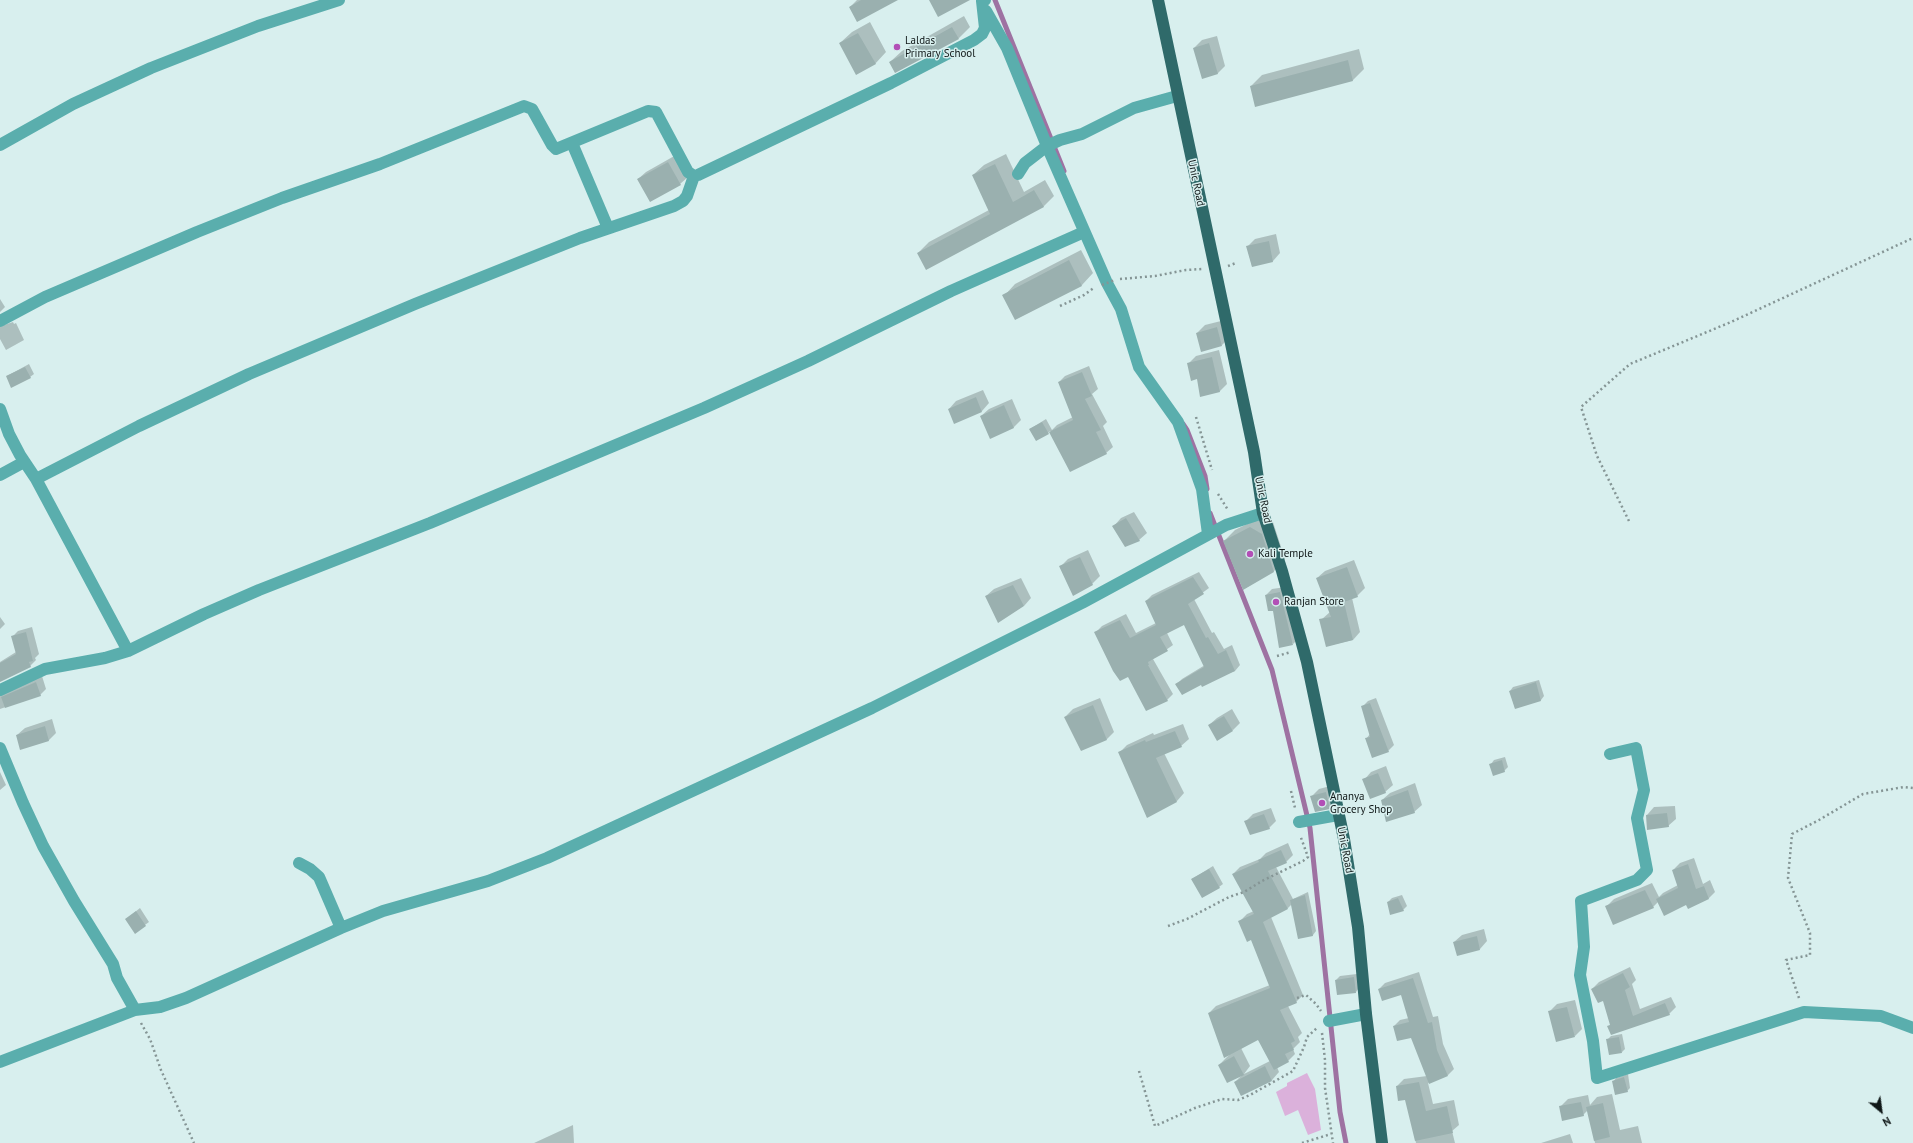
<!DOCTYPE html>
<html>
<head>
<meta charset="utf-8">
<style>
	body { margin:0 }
	#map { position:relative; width:1913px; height:1143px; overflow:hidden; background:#d8efee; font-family:"PT Sans",sans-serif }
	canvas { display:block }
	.north { position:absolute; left:1861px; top:1091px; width:40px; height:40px; -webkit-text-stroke:3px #d8efee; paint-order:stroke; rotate:151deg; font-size:11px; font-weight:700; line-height:16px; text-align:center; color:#0f1717 }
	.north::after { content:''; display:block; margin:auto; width:14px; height:18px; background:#0f1717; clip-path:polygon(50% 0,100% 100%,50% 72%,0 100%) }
</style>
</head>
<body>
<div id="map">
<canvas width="1913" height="1143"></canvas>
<div class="north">N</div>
</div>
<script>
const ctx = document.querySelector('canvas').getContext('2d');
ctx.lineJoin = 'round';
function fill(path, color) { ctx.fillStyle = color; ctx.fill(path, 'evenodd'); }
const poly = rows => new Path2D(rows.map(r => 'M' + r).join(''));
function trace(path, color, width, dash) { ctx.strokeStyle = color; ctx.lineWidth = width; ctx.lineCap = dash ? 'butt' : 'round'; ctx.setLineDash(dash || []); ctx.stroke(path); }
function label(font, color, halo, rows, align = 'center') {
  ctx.font = font + ' "PT Sans",sans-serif'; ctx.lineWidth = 3; ctx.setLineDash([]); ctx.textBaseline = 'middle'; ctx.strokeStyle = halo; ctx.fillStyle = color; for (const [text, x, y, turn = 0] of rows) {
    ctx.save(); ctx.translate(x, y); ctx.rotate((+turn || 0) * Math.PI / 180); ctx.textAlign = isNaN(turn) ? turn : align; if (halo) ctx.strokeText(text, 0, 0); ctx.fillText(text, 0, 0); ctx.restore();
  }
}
fill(poly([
	[1307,1073,1315,1089,1321,1130,1308,1135,1298,1110,1285,1116,1276,1092,1287,1086,1287,1083]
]), '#dbb1db');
fill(poly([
	[857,0,897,0,850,7],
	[964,16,970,27,959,38,890,62,902,51],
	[870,22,886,52,875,64,840,43,852,32],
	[1217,36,1225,66,1218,73,1203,78,1194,48,1202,40],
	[1359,49,1364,69,1353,80,1251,86,1262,75],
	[1006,154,1024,192,1045,180,1054,196,1043,207,918,253,929,242,989,210,973,175,984,165],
	[676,155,688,177,680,184,638,179,646,172],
	[1276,234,1280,253,1273,261,1252,266,1247,247,1255,239],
	[1081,250,1093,273,1082,285,1016,319,1004,296,1015,284],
	[0,299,5,307,0,312],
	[1225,320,1229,338,1222,345,1197,333,1205,325],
	[13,322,14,324,16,323,24,340,6,350,0,339,0,323,4,325],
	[1219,350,1227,384,1219,392,1197,378,1189,363,1196,356],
	[29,364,34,374,30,377,7,376],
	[1089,366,1098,389,1092,394,1107,422,1103,426,1113,447,1106,453,1050,431,1048,433,1030,429,1046,419,1052,430,1057,425,1073,417,1059,382,1065,376],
	[983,390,989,403,982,411,954,422,949,409,956,401],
	[1012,399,1021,420,1013,428,981,416,989,409],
	[1134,512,1147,533,1139,540,1114,526,1121,518],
	[1263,516,1273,522,1285,559,1274,571,1244,589,1224,541,1235,530],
	[1088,550,1100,576,1092,584,1061,566,1068,559],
	[1354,560,1365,588,1357,596,1352,598,1360,632,1353,640,1327,646,1321,620,1330,612,1317,578,1325,571],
	[1199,572,1209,588,1194,599,1212,633,1214,632,1224,649,1232,645,1240,665,1235,671,1201,683,1177,684,1182,679,1205,665,1184,624,1167,633,1173,645,1153,659,1173,694,1167,700,1128,675,1096,632,1102,626,1126,614,1136,633,1156,623,1146,601,1152,595],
	[1021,578,1031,598,1024,606,986,596,994,589],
	[1286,587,1298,639,1293,644,1266,595,1272,589],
	[0,617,5,624,0,629],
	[32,627,39,654,35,658,36,660,30,666,0,681,0,662,16,652,12,637,18,631],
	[42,676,46,689,40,695,0,709,0,688],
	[1539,680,1544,696,1541,700,1515,708,1510,691,1513,687],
	[1100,698,1114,732,1107,739,1081,750,1065,717,1073,709],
	[1376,698,1394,745,1388,751,1366,739,1370,734,1362,707,1368,701],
	[1232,709,1240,723,1233,730,1209,725,1217,718],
	[52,719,56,733,49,740,21,749,17,735,25,728],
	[1183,724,1189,739,1181,746,1164,753,1184,793,1177,801,1147,817,1120,752,1127,745,1153,733,1154,735],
	[1505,757,1508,767,1504,771,1491,764,1494,760],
	[1386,766,1393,785,1385,792,1364,780,1371,772],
	[0,772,6,785,0,790],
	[1415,783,1422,805,1414,812,1382,800,1390,793],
	[1334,785,1337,800,1330,808,1311,797,1319,789],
	[1675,806,1676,819,1668,826,1647,815,1654,807],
	[1271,808,1276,821,1269,828,1246,821,1253,814],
	[1288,843,1293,855,1286,862,1276,867,1293,899,1308,892,1316,931,1313,935,1299,938,1292,904,1288,908,1271,917,1303,995,1296,1002,1288,1006,1302,1033,1298,1037,1300,1042,1293,1049,1295,1054,1288,1061,1277,1067,1279,1072,1272,1080,1241,1095,1235,1082,1242,1075,1219,1065,1229,1055,1209,1013,1216,1006,1270,985,1252,939,1240,921,1247,914,1254,911,1233,874,1240,867,1260,859,1266,853],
	[1258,1039,1270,1061,1244,1074,1250,1066,1241,1048],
	[1694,858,1703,884,1710,880,1715,892,1709,898,1689,907,1687,904,1658,902,1653,907,1606,907,1614,899,1652,883,1659,897,1663,893,1678,885,1673,870,1680,863],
	[1213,866,1223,884,1219,887,1192,879],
	[1402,895,1407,906,1403,910,1388,902,1392,898],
	[140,908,149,922,135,932,130,916],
	[1484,929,1487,941,1480,949,1454,942,1462,935],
	[1630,967,1636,980,1632,984,1640,1009,1671,997,1676,1007,1669,1014,1609,1026,1611,1024,1603,999,1592,989,1599,982],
	[1419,972,1433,1017,1438,1016,1443,1044,1454,1069,1448,1075,1428,1083,1433,1104,1454,1100,1459,1125,1452,1131,1455,1143,1416,1143,1406,1099,1397,1086,1404,1079,1427,1076,1412,1036,1394,1026,1400,1020,1409,1018,1402,994,1379,989,1385,983],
	[1357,974,1359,988,1356,992,1336,980,1340,976],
	[1575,1000,1582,1029,1575,1036,1549,1012,1557,1004],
	[1622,1034,1625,1049,1622,1052,1607,1040,1611,1036],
	[1628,1074,1630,1088,1627,1091,1613,1082,1616,1078],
	[1612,1094,1620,1130,1638,1126,1642,1143,1595,1143,1588,1110,1583,1115,1560,1107,1568,1099,1588,1095,1590,1105,1597,1097],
	[573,1125,574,1143,534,1143],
	[1570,1134,1573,1143,1541,1143]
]), '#0003');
trace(poly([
	[995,0,1064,171],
	[1183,424,1187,430,1205,476,1207,489],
	[1210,513,1272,670,1310,828,1340,1112,1346,1143]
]), '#9e72a2', 5);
fill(poly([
	[861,0,898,0,857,22,849,7],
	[929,0,970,0,938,17],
	[952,27,959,39,895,73,889,62],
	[858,33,876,64,856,75,839,43],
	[1209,43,1218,74,1202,79,1193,48],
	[1348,60,1353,81,1255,107,1250,86],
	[668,162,681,185,650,202,637,179],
	[995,164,1013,202,1034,190,1044,207,926,270,917,253,990,214,972,175],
	[1269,241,1273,262,1252,267,1246,246],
	[1069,260,1082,286,1015,320,1002,295],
	[1217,327,1222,346,1201,352,1196,333],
	[1212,357,1220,392,1200,397,1197,379,1191,381,1187,363],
	[25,367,31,378,11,388,6,376],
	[1082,372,1092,396,1085,399,1101,430,1096,432,1107,454,1070,472,1049,432,1073,420,1058,382],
	[976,397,982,412,954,424,948,409],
	[1004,405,1014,428,990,439,980,416],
	[1042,422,1049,434,1036,441,1029,429],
	[1126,518,1140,541,1125,547,1112,526],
	[1250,527,1262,534,1274,572,1243,590,1223,541],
	[1080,557,1093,585,1073,596,1059,566],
	[1347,567,1358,597,1344,602,1353,640,1326,647,1319,619,1331,617,1316,578],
	[1193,577,1204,594,1188,604,1206,638,1208,637,1218,654,1226,650,1235,671,1202,687,1201,685,1182,695,1175,684,1204,667,1184,625,1160,637,1168,651,1148,662,1149,665,1148,665,1168,701,1146,711,1128,677,1120,681,1113,671,1094,632,1120,620,1130,638,1156,625,1145,601],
	[1013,585,1024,606,998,623,985,596],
	[1280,592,1293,645,1279,648,1273,611,1268,611,1265,595],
	[26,632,33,661,29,662,31,667,0,682,0,663,16,654,11,636],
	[36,682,41,696,5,708,1,697],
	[1536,682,1541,701,1515,709,1509,691],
	[1370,703,1389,752,1372,758,1365,738,1370,737,1361,706],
	[1093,705,1107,740,1081,751,1064,717],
	[1224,716,1233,731,1217,741,1208,725],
	[45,726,49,741,20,750,16,735],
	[1175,731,1182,747,1156,758,1177,802,1147,818,1118,752,1145,740,1146,742],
	[1502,760,1505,772,1493,776,1489,764],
	[1378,773,1386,793,1370,799,1362,779],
	[1408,790,1415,813,1386,822,1381,800],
	[1326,792,1330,809,1315,812,1310,796],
	[1667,813,1669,827,1647,830,1646,815],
	[1264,814,1270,829,1250,835,1244,821],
	[1281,850,1287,863,1268,871,1288,909,1263,922,1297,1003,1280,1010,1295,1041,1291,1043,1294,1050,1285,1054,1289,1062,1274,1070,1258,1040,1224,1058,1208,1013,1270,988,1251,940,1247,942,1238,921,1254,914,1232,874,1259,862,1258,860],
	[1688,864,1696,889,1704,886,1709,899,1688,909,1686,905,1664,916,1656,899,1678,888,1672,870],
	[1209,869,1220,888,1202,898,1191,879],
	[1645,890,1654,908,1613,925,1605,906],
	[1305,895,1313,936,1298,939,1290,900],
	[1398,898,1404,911,1390,915,1387,902],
	[136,911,146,926,135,934,125,919],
	[1477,936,1480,950,1457,956,1453,942],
	[1623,973,1630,987,1625,990,1633,1016,1665,1003,1670,1015,1611,1035,1607,1026,1610,1025,1603,1001,1598,1003,1591,989],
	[1354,977,1356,993,1337,995,1335,980],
	[1413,978,1428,1023,1432,1022,1437,1050,1448,1076,1429,1084,1411,1038,1397,1041,1393,1026,1409,1022,1401,995,1382,1001,1378,989],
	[1567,1007,1575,1037,1556,1042,1548,1011],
	[1619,1037,1622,1053,1609,1055,1606,1039],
	[1234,1056,1244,1075,1227,1083,1218,1065],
	[1265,1066,1272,1081,1241,1096,1234,1082],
	[1624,1077,1628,1092,1615,1095,1612,1081],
	[1419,1082,1426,1111,1447,1106,1453,1133,1415,1141,1405,1100,1398,1101,1396,1086],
	[1581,1102,1584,1116,1562,1121,1559,1106],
	[1603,1103,1610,1137,1594,1141,1586,1107]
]), '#9ab0af');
trace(poly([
	[1228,266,1236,263],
	[1120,279,1155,276,1186,270,1202,269],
	[1060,306,1084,295,1095,287],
	[1196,417,1212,470],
	[1218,494,1228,510],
	[1629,521,1597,456,1581,407,1630,364,1731,322,1913,238],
	[1277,656,1291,652],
	[1291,791,1295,808],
	[1168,926,1187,919,1229,897,1244,892,1262,881,1303,861,1308,857,1300,835],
	[1297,998,1306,995,1316,1004,1321,1011],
	[1799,998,1786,960,1810,955,1810,933,1788,878,1792,834,1819,820,1863,794,1904,787,1913,788],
	[141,1023,150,1039,161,1070,194,1143],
	[1322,1033,1325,1060,1325,1088,1333,1143],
	[1139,1071,1155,1126,1195,1108,1222,1099,1238,1100,1250,1095,1293,1071,1304,1047,1307,1037,1317,1028],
	[1302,1143,1331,1134]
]), '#859595', 2.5, [2, 3]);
trace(poly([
	[986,11,1007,48,1047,146,1107,283,1121,309,1139,367,1178,422,1202,489,1208,534],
	[572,143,608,228],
	[0,145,73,104,151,68,258,26,339,0],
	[1018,174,1025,163,1047,146,1060,140,1082,134,1134,108,1177,96],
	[0,321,45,297,197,232,282,198,380,164,524,106,532,109,552,145,556,149,648,111,656,112,688,172,694,176,698,175,891,83,974,40,982,34,985,28,982,1,985,0],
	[0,409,9,434,20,455,36,479,128,651],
	[0,475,24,462],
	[36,479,139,426,249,374,415,304,580,238,674,206,683,201,687,196,694,176],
	[0,690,45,669,105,658,128,651,204,614,259,590,430,523,704,408,808,361,951,291,1084,232],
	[0,748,23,803,43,846,74,901,113,964,117,978,135,1010],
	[1610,754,1636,748,1644,790,1637,818,1647,870,1637,880,1581,901,1584,947,1580,975,1593,1041,1597,1078,1804,1012,1881,1016,1913,1028],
	[1299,822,1338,815],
	[299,863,310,869,319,877,341,928],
	[1329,1021,1366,1014],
	[0,1062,135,1010,160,1007,186,998,341,928,383,911,488,881,547,858,872,708,1082,603,1226,525,1263,513]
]), '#5aaead', 12);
trace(poly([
	[1158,0,1254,452,1263,513,1282,571,1307,662,1344,839,1358,927,1366,1014,1382,1143]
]), '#2f6a6a', 12);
trace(poly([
	[1102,285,1115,280]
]), '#859595', 2.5, [2, 3]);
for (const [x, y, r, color] of [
	[897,47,4,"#b24fb6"],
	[1250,554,4,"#b24fb6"],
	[1276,602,4,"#b24fb6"],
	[1322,803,4,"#b24fb6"]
]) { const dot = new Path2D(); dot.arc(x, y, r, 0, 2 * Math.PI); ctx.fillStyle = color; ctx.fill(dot); trace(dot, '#d8efee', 1.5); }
label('11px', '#0f1717', '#d8efee', [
	["Laldas",905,41],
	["Primary School",905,54],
	["Kali Temple",1258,554],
	["Ranjan Store",1284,602],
	["Ananya",1330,797],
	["Grocery Shop",1330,810]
], 'left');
label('11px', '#0f1717', '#d8efee', [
	["Unic Road",1196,183,78],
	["Unic Road",1263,500,78],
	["Unic Road",1345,850,79]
]);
</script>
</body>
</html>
